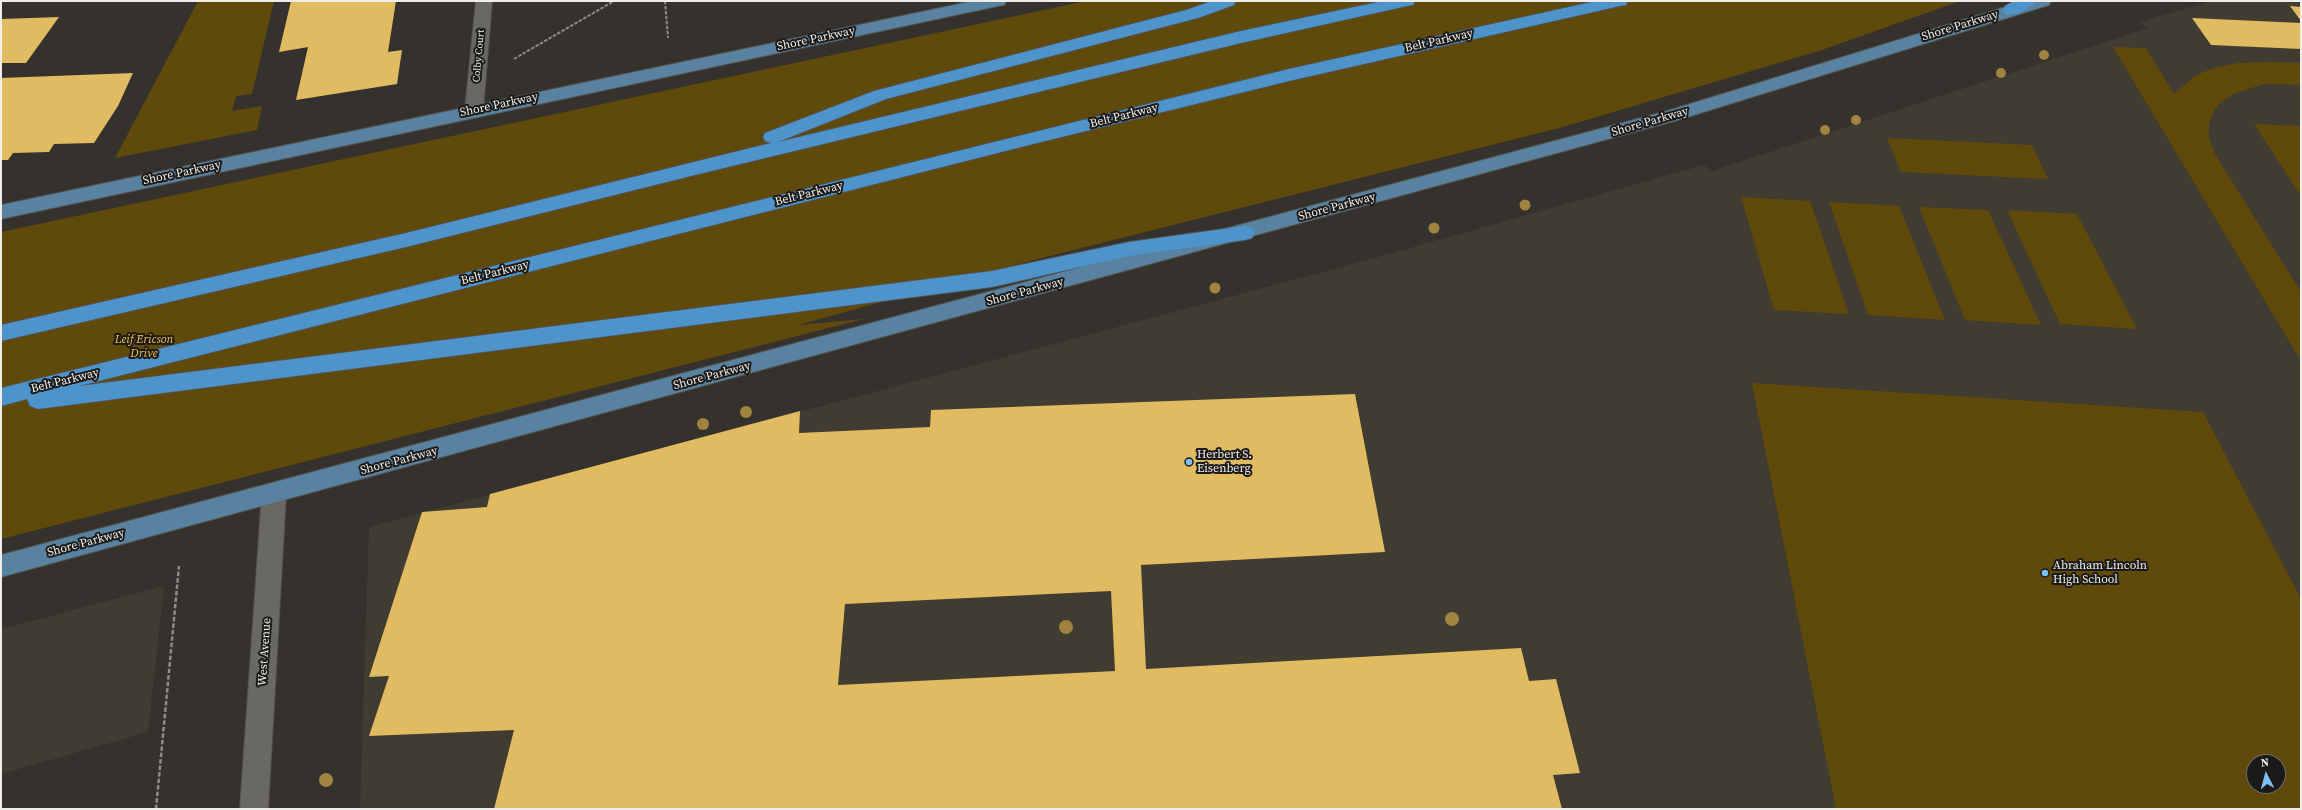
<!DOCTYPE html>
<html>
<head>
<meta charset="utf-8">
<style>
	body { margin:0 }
	#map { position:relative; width:2302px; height:810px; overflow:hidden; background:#35322d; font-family:"Source Serif 4",serif }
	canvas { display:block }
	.frame { position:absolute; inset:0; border:2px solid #efeeea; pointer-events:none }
	.north { position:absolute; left:2246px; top:754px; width:40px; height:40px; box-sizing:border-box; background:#1b1a18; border:1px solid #706f6c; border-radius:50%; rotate:354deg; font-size:11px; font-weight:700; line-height:16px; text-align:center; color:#efeeea }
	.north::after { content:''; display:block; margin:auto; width:14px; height:18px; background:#79bff8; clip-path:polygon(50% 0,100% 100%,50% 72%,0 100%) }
</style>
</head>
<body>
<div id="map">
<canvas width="2302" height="810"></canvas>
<div class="frame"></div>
<div class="north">N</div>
</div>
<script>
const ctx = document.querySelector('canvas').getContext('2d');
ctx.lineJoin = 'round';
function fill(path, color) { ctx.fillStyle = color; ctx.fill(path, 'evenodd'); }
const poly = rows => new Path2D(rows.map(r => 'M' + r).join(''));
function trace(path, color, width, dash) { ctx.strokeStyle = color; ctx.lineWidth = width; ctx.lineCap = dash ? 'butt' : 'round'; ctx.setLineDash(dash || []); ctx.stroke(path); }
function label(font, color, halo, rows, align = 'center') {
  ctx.font = font + ' "Source Serif 4",serif'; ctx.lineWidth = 4; ctx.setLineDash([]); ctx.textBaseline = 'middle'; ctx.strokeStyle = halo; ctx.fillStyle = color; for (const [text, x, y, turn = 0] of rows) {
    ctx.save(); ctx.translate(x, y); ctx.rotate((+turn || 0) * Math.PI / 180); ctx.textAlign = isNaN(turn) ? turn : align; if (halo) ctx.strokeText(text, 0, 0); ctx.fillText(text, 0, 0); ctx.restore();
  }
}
fill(poly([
	[2213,1,2301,1,2301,809,360,809,369,527,1353,264,1704,165,1712,171,2148,28,2140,22],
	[2254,762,2278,762,2278,786,2254,786],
	[164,586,148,732,1,774,1,629]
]), '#413c31');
fill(poly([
	[198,1,274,1,252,94,236,96,232,111,262,106,257,130,115,158],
	[1086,1,1960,1,1822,50,1563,127,1026,262,798,325,864,319,1,539,1,232],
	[2113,47,2146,48,2174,94,2196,75,2214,68,2238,63,2270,62,2301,63,2301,85,2264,84,2233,94,2221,102,2213,112,2209,124,2209,138,2215,154,2301,292,2301,361],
	[2254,124,2301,126,2301,196],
	[1887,138,2032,145,2048,179,1901,172],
	[1741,197,1810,201,1849,314,1774,310],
	[1829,202,1899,206,1945,320,1868,315],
	[1919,207,1988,210,2041,325,1965,320],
	[2007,210,2077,214,2137,329,2060,324],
	[1752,383,2203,412,2301,599,2301,809,1836,809],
	[2254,762,2278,762,2278,786,2254,786]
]), '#5f490b');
fill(poly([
	[291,1,396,1,388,52,402,50,397,84,296,100,308,47,279,52],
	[2290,6,2301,7,2301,21],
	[59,17,26,63,1,63,1,19],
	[2192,18,2301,23,2301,49,2211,45],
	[133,73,118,106,94,143,54,144,49,152,13,153,8,160,1,160,1,78],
	[1355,394,1385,552,1141,565,1146,669,1521,648,1529,681,1556,679,1580,773,1553,775,1562,809,494,809,514,730,369,736,389,676,369,677,422,512,487,507,490,494,800,411,799,433,930,427,931,410],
	[1111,591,1115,671,838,685,845,604]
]), '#e0bb62');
const minor = poly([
	[476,1,492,1,483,110,480,114,474,116,468,114,465,110,476,1],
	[274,484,282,487,286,494,268,809,240,809,262,494,266,487,274,484]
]);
const major = poly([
	[973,1,1006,1,1004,5,998,6,1,219,1,205,973,1],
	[2025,1,2051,1,2049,5,1678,120,1,577,1,555,1667,111,2025,1]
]);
const highway = poly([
	[1212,1,1236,1,1234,5,1198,18,886,99,778,142,1241,31,1383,1,1415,1,1413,5,1407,6,1241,43,695,175,406,247,1,341,1,325,406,233,771,143,765,141,763,137,765,133,874,91,1186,10,1212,1],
	[1596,1,1628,1,1626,5,1620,6,1289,81,1029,145,79,386,992,271,1129,242,1245,226,1252,228,1255,233,1252,238,1245,240,1129,256,992,287,38,409,30,406,27,399,1,406,1,388,1289,69,1596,1],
	[2014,1,2035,1,2033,5,2017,14,2005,14,2003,10,2005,6,2014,1]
]);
trace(minor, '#53514c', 2);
trace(major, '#53514c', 2);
trace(highway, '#53514c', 2);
trace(poly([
	[665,1,668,38],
	[514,59,614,1]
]), '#8e8c87', 2, [3.5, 1.5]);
trace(poly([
	[156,809,179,566]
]), '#8e8c87', 2.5, [4.5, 2]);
fill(minor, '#6a6862');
fill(major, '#5982a0');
fill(highway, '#4e94ca');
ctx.fillStyle = '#9f833e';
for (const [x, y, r] of [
	[2044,55,5],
	[2001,73,5],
	[1856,120,5],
	[1825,130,5],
	[1525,205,5.5],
	[1434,228,5.5],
	[1215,288,5.5],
	[746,412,6],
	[703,424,6],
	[1452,619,7],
	[1066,627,7],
	[326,780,7]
]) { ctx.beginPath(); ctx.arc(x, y, r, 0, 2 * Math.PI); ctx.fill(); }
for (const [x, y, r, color] of [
	[1189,462,4,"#79bff8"],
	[2045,573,4,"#79bff8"]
]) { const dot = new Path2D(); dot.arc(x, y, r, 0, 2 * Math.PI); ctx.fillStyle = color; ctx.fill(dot); trace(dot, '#1b1a18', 1.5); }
label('10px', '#efeeea', '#1b1a18', [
	["Colby Court",479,56,-85]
]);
label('12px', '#efeeea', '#1b1a18', [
	["Shore Parkway",1960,26,-17],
	["Shore Parkway",816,39,-12],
	["Belt Parkway",1439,41,-13],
	["Shore Parkway",499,105,-12],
	["Belt Parkway",1124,116,-14],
	["Shore Parkway",1650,122,-16],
	["Shore Parkway",182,173,-12],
	["Belt Parkway",809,194,-14],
	["Shore Parkway",1337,207,-15],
	["Belt Parkway",495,273,-14],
	["Shore Parkway",1025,292,-15],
	["Shore Parkway",712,376,-15],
	["Belt Parkway",65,381,-14],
	["Shore Parkway",399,461,-15],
	["Shore Parkway",86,543,-15],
	["West Avenue",265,652,-86]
]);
label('italic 12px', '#f6c64b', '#1b1a18', [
	["Leif Ericson",144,340],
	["Drive",144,354]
]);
label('12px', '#efeeea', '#1b1a18', [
	["Herbert S.",1197,455],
	["Eisenberg",1197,469],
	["Abraham Lincoln",2053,566],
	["High School",2053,580]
], 'left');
</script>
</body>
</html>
